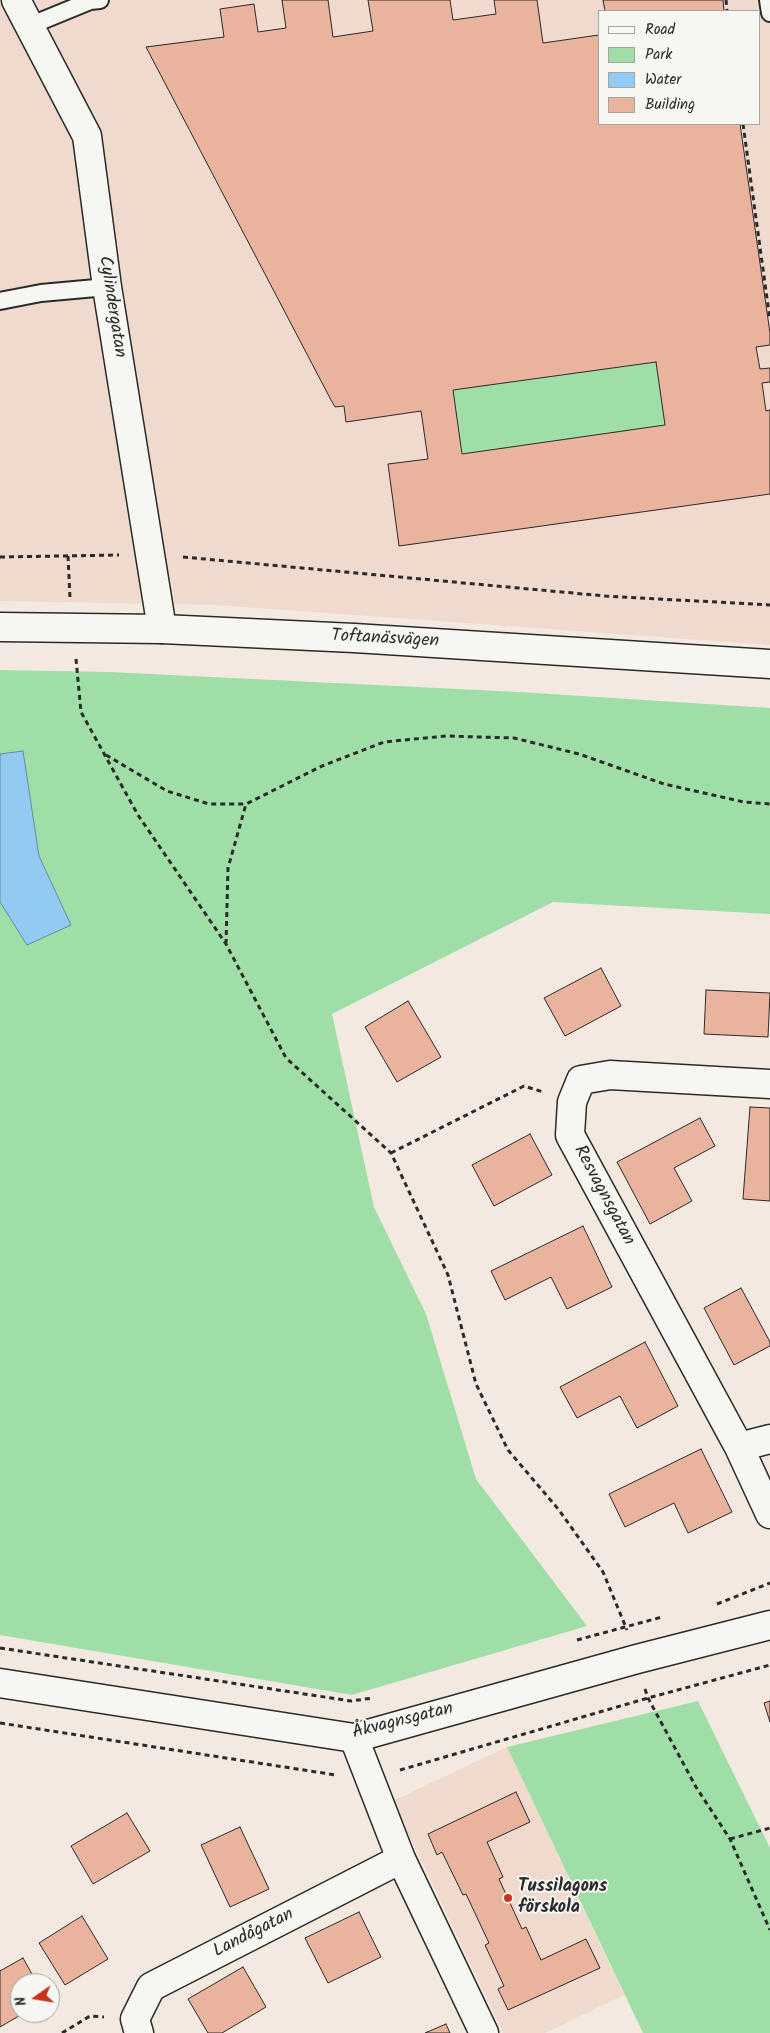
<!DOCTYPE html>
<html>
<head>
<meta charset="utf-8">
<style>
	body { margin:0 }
	#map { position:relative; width:770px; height:2033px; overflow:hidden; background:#f3e9e1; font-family:Kalam,sans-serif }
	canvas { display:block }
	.legend { position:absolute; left:598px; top:10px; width:162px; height:115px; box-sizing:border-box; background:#f6f6f2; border:1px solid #a5a5a2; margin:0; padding:6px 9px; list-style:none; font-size:15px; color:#2b2b2b }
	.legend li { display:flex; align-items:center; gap:10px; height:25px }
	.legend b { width:25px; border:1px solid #a5a5a2 }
	.north { position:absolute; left:10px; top:1973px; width:50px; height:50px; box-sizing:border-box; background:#f6f6f2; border:1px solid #a5a5a2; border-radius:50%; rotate:257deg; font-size:14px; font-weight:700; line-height:20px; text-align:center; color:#2b2b2b }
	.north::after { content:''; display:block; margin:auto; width:18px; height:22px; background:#c8321e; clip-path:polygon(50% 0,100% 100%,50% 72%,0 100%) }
</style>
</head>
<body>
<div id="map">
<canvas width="770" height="2033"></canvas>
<ul class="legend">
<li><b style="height:6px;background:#f6f6f2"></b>Road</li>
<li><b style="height:14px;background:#9fdfa7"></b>Park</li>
<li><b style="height:14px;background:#92caf1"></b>Water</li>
<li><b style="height:14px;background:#e9b39e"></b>Building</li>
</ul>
<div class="north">N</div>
</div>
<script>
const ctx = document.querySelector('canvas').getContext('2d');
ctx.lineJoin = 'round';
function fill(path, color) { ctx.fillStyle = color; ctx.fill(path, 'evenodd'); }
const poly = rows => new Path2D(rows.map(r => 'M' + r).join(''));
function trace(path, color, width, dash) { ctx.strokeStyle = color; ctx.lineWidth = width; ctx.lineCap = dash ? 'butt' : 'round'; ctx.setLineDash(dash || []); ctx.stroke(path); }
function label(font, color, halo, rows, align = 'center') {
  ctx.font = font + ' Kalam,sans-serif'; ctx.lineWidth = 4; ctx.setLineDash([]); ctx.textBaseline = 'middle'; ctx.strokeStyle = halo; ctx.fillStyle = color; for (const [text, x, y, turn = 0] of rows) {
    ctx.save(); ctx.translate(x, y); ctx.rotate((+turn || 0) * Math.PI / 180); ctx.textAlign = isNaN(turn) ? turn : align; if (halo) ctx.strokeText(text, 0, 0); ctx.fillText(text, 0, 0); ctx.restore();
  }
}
fill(poly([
	[0,0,770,0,770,645,216,605,0,601],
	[599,11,759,11,759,124,599,124],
	[507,1747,624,1995,545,2033,503,2033,393,1801]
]), '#f0d9cd');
fill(poly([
	[656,362,665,425,462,454,453,390],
	[0,670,110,672,519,692,770,708,770,914,553,902,332,1014,374,1207,426,1314,476,1479,587,1626,352,1695,0,1635],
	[698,1701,770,1848,770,2033,643,2033,507,1747]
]), '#9fdfa7');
const water = poly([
	[23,751,39,856,71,925,27,945,0,902,0,754,23,751]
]);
fill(water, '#92caf1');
trace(water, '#698aa2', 1);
const building = poly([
	[282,0,328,0,333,37,373,31,368,0,450,0,453,20,496,14,494,0,537,0,543,43,599,35,599,124,740,124,770,333,770,345,756,347,760,369,770,368,770,382,762,383,766,411,770,410,770,494,399,546,388,464,428,459,421,411,346,422,344,406,335,407,331,400,146,47,224,37,220,9,254,4,258,32,286,28,282,0],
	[656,362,665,425,462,454,453,390,656,362],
	[603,0,723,0,724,11,605,11,603,0],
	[601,968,621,1006,565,1036,544,998,601,968],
	[706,990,770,993,768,1037,704,1034,706,990],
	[408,1001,441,1057,397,1082,365,1027,408,1001],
	[750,1107,770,1108,770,1201,743,1199,750,1107],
	[700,1118,715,1146,674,1168,692,1201,650,1224,617,1162,700,1118],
	[530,1134,552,1175,494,1206,472,1165,530,1134],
	[583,1226,612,1287,567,1309,551,1277,505,1300,491,1271,583,1226],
	[741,1288,770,1342,770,1346,734,1365,704,1308,741,1288],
	[645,1342,678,1406,637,1428,620,1396,577,1418,560,1387,645,1342],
	[701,1449,732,1512,688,1533,674,1503,625,1527,609,1494,701,1449],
	[770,1701,770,1722,764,1703,770,1701],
	[516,1792,530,1822,487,1842,503,1877,499,1879,522,1929,526,1927,541,1960,586,1939,600,1968,508,2010,498,1989,504,1986,485,1945,489,1943,466,1894,463,1895,442,1852,437,1855,428,1834,516,1792],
	[127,1813,150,1851,93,1884,71,1846,127,1813],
	[240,1827,269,1889,230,1907,201,1845,240,1827],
	[359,1912,381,1957,328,1983,305,1938,359,1912],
	[82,1916,108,1959,65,1985,39,1943,82,1916],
	[23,1958,37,1983,20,1983,20,2013,24,2013,0,2027,0,1971,23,1958],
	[243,1967,266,2007,222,2033,208,2033,188,1999,243,1967],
	[446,2024,450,2033,425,2033,446,2024]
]);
fill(building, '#e9b39e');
trace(building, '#2b2b2b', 1);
const lane = poly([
	[768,0,770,13],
	[29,26,90,1,100,0],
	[0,301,41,293,107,287]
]);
const street = poly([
	[16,0,87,136,107,287,162,629],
	[770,1084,610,1075,581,1080,572,1102,570,1135,739,1447,770,1514],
	[739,1447,770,1439],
	[0,1683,354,1738,637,1659,770,1625],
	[354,1738,401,1859,484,2033],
	[139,2033,135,2019,151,1987,401,1859]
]);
const secondary = poly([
	[0,627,162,629,354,638,770,664]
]);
trace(lane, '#2b2b2b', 20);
trace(street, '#2b2b2b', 31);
trace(secondary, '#2b2b2b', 31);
trace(poly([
	[726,0,727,11],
	[743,124,770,320],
	[68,556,70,598],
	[0,557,119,555],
	[183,557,605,596,770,605],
	[76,659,81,712,138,815,226,944,286,1058,391,1153,448,1275,476,1384,508,1450,559,1510,603,1572,627,1630],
	[106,755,167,791,209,804,246,804],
	[226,944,228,868,246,804,322,766,384,742,446,736,514,738,579,754,664,784,744,802,770,804],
	[391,1153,524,1086,543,1092],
	[717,1604,770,1583],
	[577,1640,662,1617],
	[0,1648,351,1701,373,1698],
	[645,1689,648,1698,696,1787,730,1839,770,1930],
	[0,1723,336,1775],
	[400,1770,648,1698,770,1665],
	[730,1839,770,1828],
	[62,2033,90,2016,104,2017]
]), '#2b2b2b', 3, [5, 4]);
trace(lane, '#f6f6f2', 16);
trace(street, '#f6f6f2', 28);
trace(secondary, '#f6f6f2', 28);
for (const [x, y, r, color] of [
	[508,1898,5,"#c8321e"]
]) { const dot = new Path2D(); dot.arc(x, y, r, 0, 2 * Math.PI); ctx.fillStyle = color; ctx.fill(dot); trace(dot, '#f6f6f2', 2); }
label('18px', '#2b2b2b', '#f6f6f2', [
	["Cylindergatan",111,307,81],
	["Toftanäsvägen",385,640,3],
	["Resvagnsgatan",603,1196,62],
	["Åkvagnsgatan",403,1722,-14],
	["Landågatan",254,1934,-27]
]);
label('bold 18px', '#2b2b2b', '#f6f6f2', [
	["Tussilagons",518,1888],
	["förskola",518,1909]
], 'left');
</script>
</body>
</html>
